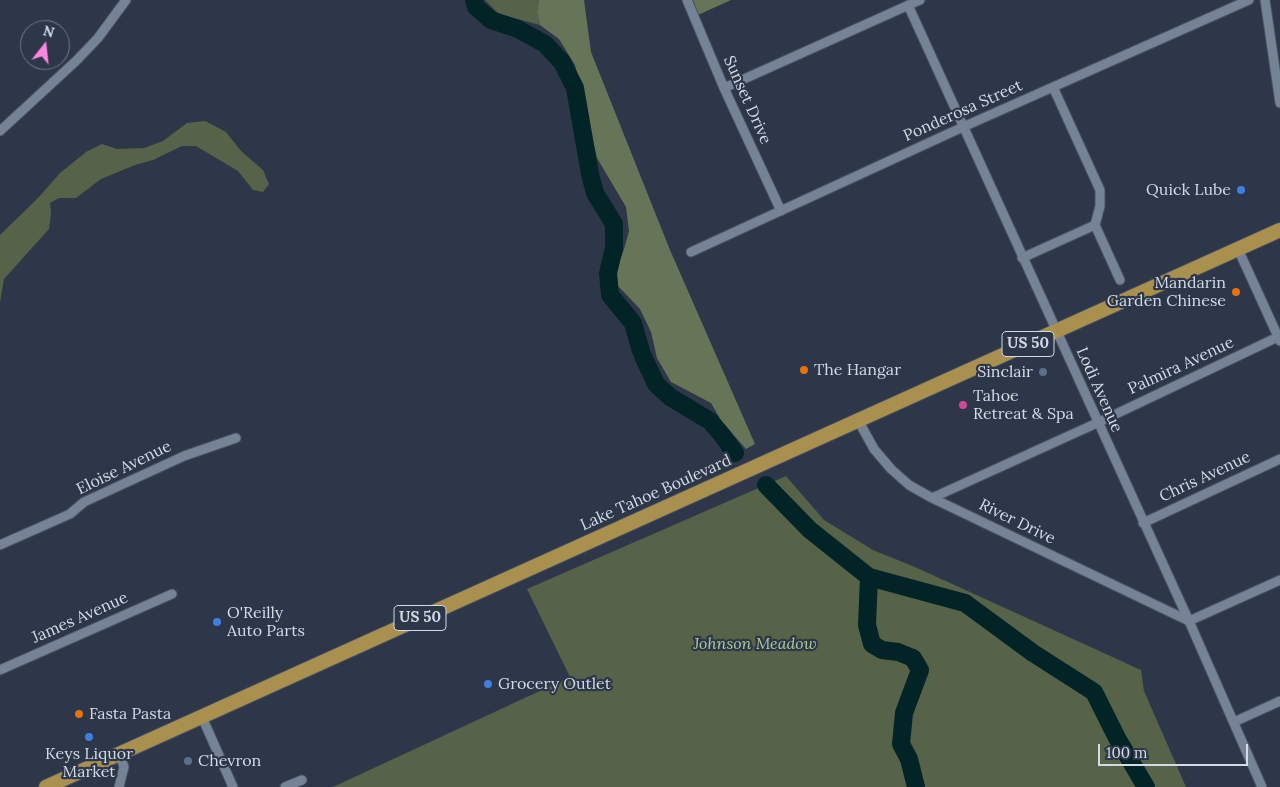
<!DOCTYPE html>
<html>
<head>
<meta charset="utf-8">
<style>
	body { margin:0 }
	#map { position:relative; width:1280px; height:787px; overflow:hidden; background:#2d3749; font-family:Lora,serif }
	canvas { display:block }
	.north { position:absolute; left:20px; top:20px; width:50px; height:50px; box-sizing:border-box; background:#2d3749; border:1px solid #6f7887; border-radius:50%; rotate:16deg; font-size:14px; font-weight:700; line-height:20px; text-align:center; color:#d3dae5 }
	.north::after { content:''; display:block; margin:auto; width:18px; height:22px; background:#fd86e2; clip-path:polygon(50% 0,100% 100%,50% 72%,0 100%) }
	.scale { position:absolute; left:1098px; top:744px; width:150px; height:22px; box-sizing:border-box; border:2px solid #d3dae5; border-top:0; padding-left:6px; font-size:15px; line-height:18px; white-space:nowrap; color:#d3dae5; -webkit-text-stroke:4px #2d3749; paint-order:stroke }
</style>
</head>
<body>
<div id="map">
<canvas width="1280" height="787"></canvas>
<div class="north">N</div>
<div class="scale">100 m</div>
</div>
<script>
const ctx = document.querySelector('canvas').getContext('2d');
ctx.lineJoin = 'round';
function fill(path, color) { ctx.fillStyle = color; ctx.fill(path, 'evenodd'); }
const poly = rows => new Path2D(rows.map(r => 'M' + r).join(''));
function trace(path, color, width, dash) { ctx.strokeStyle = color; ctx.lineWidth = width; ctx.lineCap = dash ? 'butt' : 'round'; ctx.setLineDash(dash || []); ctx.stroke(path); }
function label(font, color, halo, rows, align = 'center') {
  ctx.font = font + ' Lora,serif'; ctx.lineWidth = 4.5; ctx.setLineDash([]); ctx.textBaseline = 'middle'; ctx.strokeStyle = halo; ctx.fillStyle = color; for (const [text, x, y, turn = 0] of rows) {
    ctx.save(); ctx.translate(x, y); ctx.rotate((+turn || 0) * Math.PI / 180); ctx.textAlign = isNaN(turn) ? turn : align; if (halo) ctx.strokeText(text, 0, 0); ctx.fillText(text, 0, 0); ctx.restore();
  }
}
fill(poly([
	[485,0,539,0,537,13,540,25,499,14],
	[205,121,226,132,241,151,263,170,269,184,263,192,253,190,238,171,196,146,182,146,153,160,135,165,101,179,76,198,59,198,50,203,51,213,49,229,4,279,0,302,0,235,39,197,60,173,86,152,102,144,117,149,144,148,163,141,187,123],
	[786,476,824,520,873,550,915,567,1141,670,1144,691,1186,787,333,787,570,677,527,589]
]), '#566348');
fill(poly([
	[539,0,584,0,591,52,670,250,755,444,746,449,722,422,711,403,671,382,657,358,651,332,640,309,618,286,616,272,624,249,629,231,626,207,597,158,575,65,559,39,540,25,537,13],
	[692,0,731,0,698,15]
]), '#667457');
trace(poly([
	[474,0,476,7,491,20,518,29,545,44,562,62,575,88,590,174,595,193,614,224,614,248,608,273,610,295,633,323,641,351],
	[643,356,656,384,670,397,710,421,722,435,735,453],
	[766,485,810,530,869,577,965,603,1033,653,1094,692,1117,738,1146,787],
	[869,577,867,625,872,644,882,650,898,652,913,658,920,670,904,713,901,744,909,759,916,787]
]), '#032426', 18);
const minor = poly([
	[687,0,724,88,781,211],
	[1265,0,1280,103],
	[908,5,1189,621,1262,787],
	[1053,87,1100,190,1100,206,1095,225],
	[724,88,920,0],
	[0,131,76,61,98,38,126,0],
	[1238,249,1280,341],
	[691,252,963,127,1249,0],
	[1022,258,1095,225,1120,280],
	[858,420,874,449,891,469,909,485,932,498,1189,621,1280,580],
	[932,498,1097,423,1280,336],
	[1143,523,1280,459],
	[0,545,70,514,84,502,184,456,236,438],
	[0,670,172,594],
	[202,717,233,787],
	[1234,722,1280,701],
	[119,787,124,767,120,754],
	[285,787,302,780]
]);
const trunk = poly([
	[46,787,1280,230]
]);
trace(minor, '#4a5361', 11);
trace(trunk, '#4a5361', 16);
trace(minor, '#768296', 9);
trace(trunk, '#aa904e', 14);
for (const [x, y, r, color] of [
	[1241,190,5,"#3f7fe0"],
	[1236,292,5,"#e8710a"],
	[804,370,5,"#e8710a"],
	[1043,372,5,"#5c6f8a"],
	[963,405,5,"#d1479c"],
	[217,622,5,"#3f7fe0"],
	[488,684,5,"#3f7fe0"],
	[79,714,5,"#e8710a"],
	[89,737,5,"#3f7fe0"],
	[188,761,5,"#5c6f8a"]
]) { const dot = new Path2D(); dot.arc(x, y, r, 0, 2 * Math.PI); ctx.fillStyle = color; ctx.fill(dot); trace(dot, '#2d3749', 2); }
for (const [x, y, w] of [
	[1028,344,52],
	[420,618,52]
]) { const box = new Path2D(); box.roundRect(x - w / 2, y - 12.5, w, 25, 4); ctx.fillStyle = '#2d3749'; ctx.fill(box); trace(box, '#d3dae5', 1); }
label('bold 15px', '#d3dae5', null, [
	["US 50",1028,344],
	["US 50",420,618]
]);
label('16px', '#d3dae5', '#2d3749', [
	["Sunset Drive",747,100,66],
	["Ponderosa Street",963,111,-24],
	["Palmira Avenue",1181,366,-25],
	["Lodi Avenue",1099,390,66],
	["Eloise Avenue",124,468,-26],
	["Chris Avenue",1205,477,-25],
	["Lake Tahoe Boulevard",656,493,-24],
	["River Drive",1017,522,26],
	["James Avenue",80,618,-24]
]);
label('16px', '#d3dae5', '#2d3749', [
	["Quick Lube",1231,190,"right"],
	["Mandarin",1226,283,"right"],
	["Garden Chinese",1226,301,"right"],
	["The Hangar",814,370],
	["Sinclair",1033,372,"right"],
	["Tahoe",973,396],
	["Retreat & Spa",973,414],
	["O'Reilly",227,613],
	["Auto Parts",227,631],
	["Grocery Outlet",498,684],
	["Fasta Pasta",89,714],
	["Keys Liquor",89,754,"center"],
	["Market",89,772,"center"],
	["Chevron",198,761]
], 'left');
label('italic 16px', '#b0ca95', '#2d3749', [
	["Johnson Meadow",755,644]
]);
</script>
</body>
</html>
